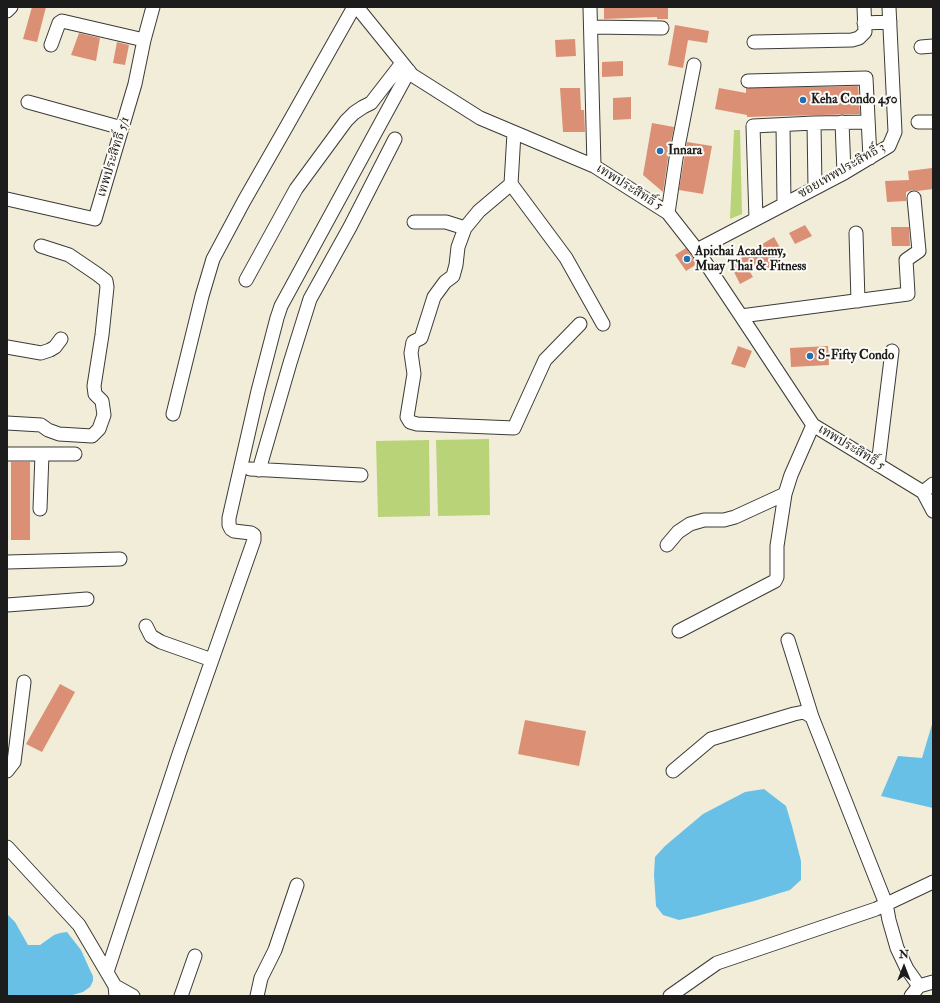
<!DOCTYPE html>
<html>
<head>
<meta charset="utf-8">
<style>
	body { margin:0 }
	#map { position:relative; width:940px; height:1003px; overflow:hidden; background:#f1edd8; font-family:"IM FELL Double Pica",serif }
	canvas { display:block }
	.frame { position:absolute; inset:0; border:8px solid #1c1c1c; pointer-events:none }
	.north { position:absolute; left:884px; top:947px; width:40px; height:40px; -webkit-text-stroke:3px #fdfcf7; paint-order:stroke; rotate:0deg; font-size:11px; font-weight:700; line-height:16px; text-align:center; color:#1c1c1c }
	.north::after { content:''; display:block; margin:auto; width:14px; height:18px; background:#1c1c1c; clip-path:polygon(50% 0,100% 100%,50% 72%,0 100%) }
</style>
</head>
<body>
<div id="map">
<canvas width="940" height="1003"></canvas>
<div class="frame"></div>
<div class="north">N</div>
</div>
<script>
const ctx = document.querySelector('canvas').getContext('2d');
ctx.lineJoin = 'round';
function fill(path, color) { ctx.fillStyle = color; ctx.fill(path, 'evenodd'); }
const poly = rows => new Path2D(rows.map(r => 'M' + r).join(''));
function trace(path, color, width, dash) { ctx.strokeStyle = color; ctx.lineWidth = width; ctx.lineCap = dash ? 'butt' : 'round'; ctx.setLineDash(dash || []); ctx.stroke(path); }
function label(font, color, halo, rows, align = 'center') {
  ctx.font = font + ' "IM FELL Double Pica","Noto Serif Thai",serif'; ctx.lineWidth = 4; ctx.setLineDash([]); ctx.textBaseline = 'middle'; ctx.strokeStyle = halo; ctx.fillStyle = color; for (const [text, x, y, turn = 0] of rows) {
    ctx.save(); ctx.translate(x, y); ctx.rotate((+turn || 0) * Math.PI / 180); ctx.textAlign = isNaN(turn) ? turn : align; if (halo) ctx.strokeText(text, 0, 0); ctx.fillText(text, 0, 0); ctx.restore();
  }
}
fill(poly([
	[734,130,740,130,742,214,730,219],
	[489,439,490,515,438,516,436,440],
	[429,440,430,516,378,517,376,441]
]), '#b9d378');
fill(poly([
	[933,721,933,808,881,796,898,756,922,758],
	[764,789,786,806,792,826,801,861,801,880,790,890,754,901,697,916,679,920,663,915,656,906,654,875,655,857,665,846,703,814,745,792],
	[7,914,15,922,28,945,40,945,54,935,60,933,67,932,81,950,90,970,93,976,93,981,90,987,83,992,69,996,7,996]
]), '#69c0e6');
fill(poly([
	[32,7,46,7,37,42,23,39],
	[604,7,668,7,668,19,657,19,657,17,604,19],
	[675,25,709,31,707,43,688,40,683,68,668,65],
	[79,33,100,38,96,61,71,55],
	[575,39,576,56,556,57,555,40],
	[117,42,129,45,125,65,113,63],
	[623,61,623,76,602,77,602,62],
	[858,86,860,114,747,117,747,115,715,109,719,88,746,93,746,88],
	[560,88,580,88,581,110,584,110,585,132,563,132],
	[631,97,631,119,613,120,613,98],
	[652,123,674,127,669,151,663,192,643,175],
	[687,142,712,146,703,194,679,190],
	[932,168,933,189,917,191,913,190,906,192,906,201,887,202,885,181,909,180,908,171],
	[805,225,812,236,795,244,789,233],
	[891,227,909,227,910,246,892,246],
	[774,237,786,258,767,269,762,263,749,270,753,277,740,284,730,264,755,250,754,249],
	[686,248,697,264,686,271,675,255],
	[738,346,752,351,745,368,731,364],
	[828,346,829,365,791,367,790,348],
	[11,462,30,462,30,540,11,540],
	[60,684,75,692,42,752,26,744],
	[525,720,586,731,579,766,518,754]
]), '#db9075');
const minor = poly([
	[357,7,412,75,480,118,594,166,668,213,697,250,741,316,813,425,923,492,933,511],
	[590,7,594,166],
	[7,11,11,7],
	[864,23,890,22],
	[591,27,662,28],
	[754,42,852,40,859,38,865,32,864,7],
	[51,45,59,23,62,21,144,40],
	[921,47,933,46],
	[748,81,866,78,870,158],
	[28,102,122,128],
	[842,122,844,173],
	[918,122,933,122],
	[814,123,868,122],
	[783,125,784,204],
	[514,133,511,184,566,258,603,324],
	[511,184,479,211,465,228,458,247,456,265,453,276,445,282,434,297,421,338,413,342,411,353,414,374,407,417,410,422,417,424,514,428,545,360,580,324],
	[7,199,95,219,135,84,144,40,153,7],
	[668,213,677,152,694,65],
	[756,219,753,126,814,123,815,188],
	[414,222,446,222,465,228],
	[856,233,858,301],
	[697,250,844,173,889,146,895,132,889,7],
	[246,280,296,189,346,121,354,113,363,107,371,103,402,63],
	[741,316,908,294,906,260,919,251,914,198],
	[7,347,41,353,50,350,55,347,61,339],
	[173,414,202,296,213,259,244,201,288,124,354,7],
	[7,423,41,425,48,430,59,434,92,436,99,429,104,415,102,401,95,394,94,386,102,335,107,287,106,281,97,274,69,255,41,246],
	[7,454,75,454],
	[878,465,892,351],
	[250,469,361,475],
	[259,470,290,363,310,299,350,227,395,139],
	[923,492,933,484],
	[40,509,42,454],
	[667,545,678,532,690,524,704,520,724,520,735,517,785,494],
	[7,562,120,559],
	[7,605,87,599],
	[146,626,151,636,161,642,212,660],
	[679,631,775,581,777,577,777,546,785,494,791,475,813,425],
	[788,640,812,717],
	[7,771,14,762,24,682],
	[673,771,711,739,794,714,804,712,812,717,886,904,889,920,897,948,907,969,919,986],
	[7,847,79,925,115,986,116,996],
	[107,972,179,754,254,540,254,535,251,533,234,531,231,529,229,525,229,518,258,391,277,318,281,306,409,71],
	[115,986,133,996],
	[181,996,195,956],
	[257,996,261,978,275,950,297,885],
	[670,996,717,963,876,909,933,882],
	[911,996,919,986,933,982]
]);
trace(minor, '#3c3b38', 15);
trace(minor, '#fff', 13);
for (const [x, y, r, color] of [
	[803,100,4,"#1f6fb2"],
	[660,151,4,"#1f6fb2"],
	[687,259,4,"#1f6fb2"],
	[810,356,4,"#1f6fb2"]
]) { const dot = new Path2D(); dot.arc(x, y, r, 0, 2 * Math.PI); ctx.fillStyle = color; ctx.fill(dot); trace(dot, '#fdfcf7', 1.5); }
label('bold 13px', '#1c1c1c', '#fdfcf7', [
	["Keha Condo 450",811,100],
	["Innara",668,151],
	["Apichai Academy,",695,252],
	["Muay Thai & Fitness",695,267],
	["S-Fifty Condo",818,356]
], 'left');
label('13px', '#1c1c1c', '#fdfcf7', [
	["เทพประสิทธิ์ 5/1",114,157,-73],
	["ซอยเทพประสิทธิ์ 3",842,171,-30],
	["เทพประสิทธิ์ 5",629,188,32],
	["เทพประสิทธิ์ 5",851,448,31]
]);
</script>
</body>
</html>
